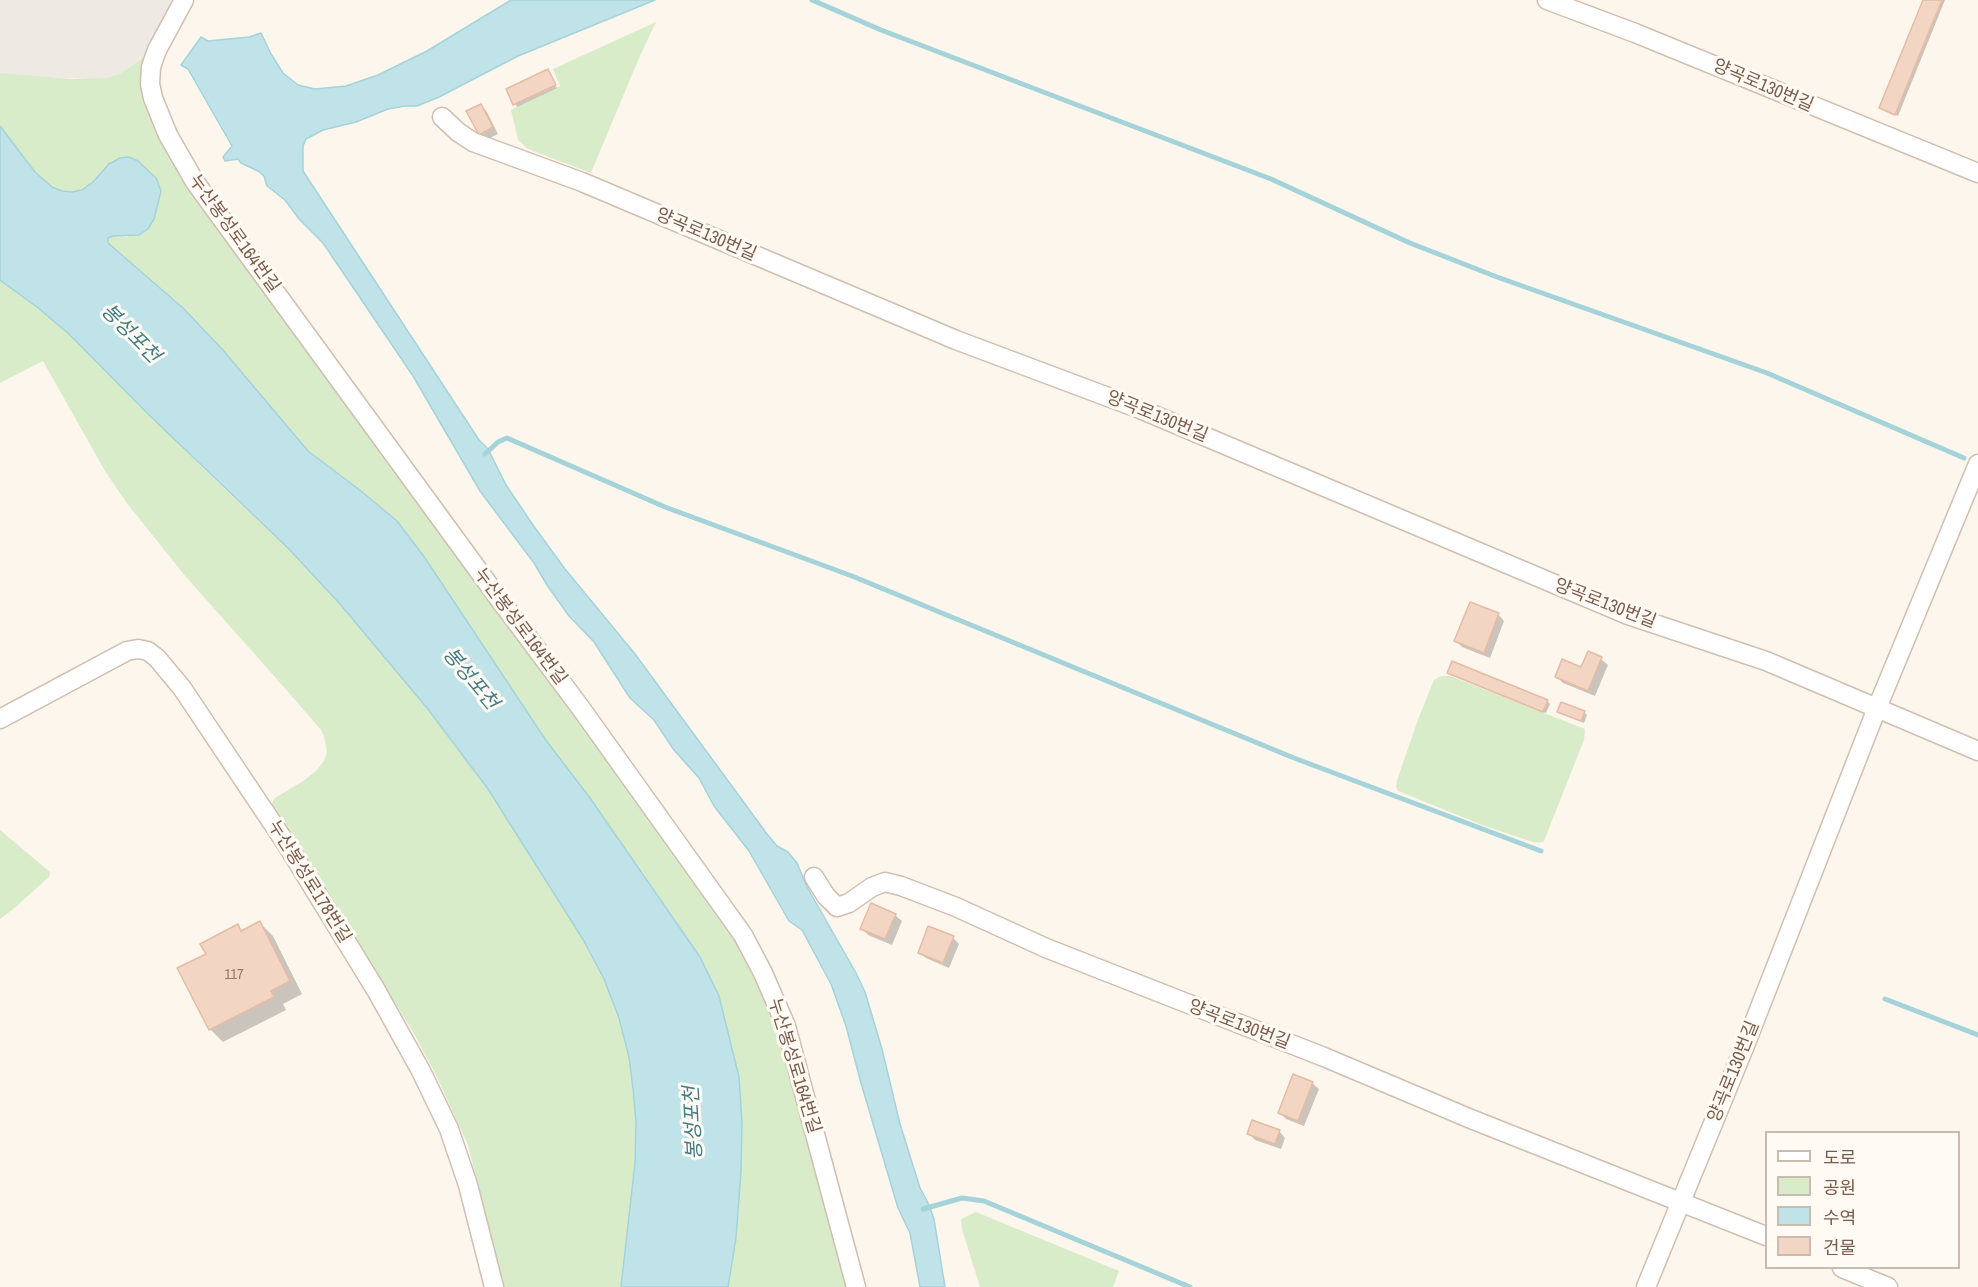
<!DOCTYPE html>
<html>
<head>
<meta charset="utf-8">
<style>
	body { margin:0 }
	#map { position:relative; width:1978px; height:1287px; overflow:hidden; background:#fdf6ec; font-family:"Archivo Narrow","Noto Sans KR",sans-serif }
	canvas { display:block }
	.legend { position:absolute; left:1765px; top:1131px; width:195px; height:138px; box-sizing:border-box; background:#fffaf3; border:2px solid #cabbb1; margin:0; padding:8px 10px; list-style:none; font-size:18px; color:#7a5c4d }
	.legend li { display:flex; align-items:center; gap:12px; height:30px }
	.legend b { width:30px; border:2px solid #cabbb1 }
</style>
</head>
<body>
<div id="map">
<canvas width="1978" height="1287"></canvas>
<ul class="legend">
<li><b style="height:8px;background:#fff"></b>도로</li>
<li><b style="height:16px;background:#d8ecc9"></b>공원</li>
<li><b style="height:16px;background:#bfe3e8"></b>수역</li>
<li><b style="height:16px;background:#f3d5c3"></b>건물</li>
</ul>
</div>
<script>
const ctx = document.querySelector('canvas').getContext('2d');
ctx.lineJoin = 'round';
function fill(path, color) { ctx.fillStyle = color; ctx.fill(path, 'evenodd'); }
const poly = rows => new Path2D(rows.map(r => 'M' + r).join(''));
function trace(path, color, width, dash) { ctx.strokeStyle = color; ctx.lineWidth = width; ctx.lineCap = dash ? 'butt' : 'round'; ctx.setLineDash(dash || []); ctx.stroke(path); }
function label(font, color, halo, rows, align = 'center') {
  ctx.font = font + ' "Archivo Narrow","Noto Sans KR",sans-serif'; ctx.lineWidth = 6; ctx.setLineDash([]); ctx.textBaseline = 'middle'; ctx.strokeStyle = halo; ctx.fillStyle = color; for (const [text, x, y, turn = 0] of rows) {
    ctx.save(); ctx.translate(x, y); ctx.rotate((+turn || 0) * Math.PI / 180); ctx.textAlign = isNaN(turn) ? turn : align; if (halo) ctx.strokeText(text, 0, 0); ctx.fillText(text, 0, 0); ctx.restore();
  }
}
fill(poly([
	[0,0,172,0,145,57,119,74,106,78,89,79,13,76,0,73]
]), '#efe9e4');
fill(poly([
	[656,22,639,58,591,173,528,149,518,140,511,110,560,86,553,69],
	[145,57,147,105,152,121,162,143,187,185,399,468,739,940,774,1015,850,1287,728,1287,736,1238,741,1171,742,1123,739,1077,730,1038,675,920,590,798,545,739,425,558,397,521,308,451,222,349,183,308,113,250,108,243,108,238,113,236,128,237,109,164,93,182,82,190,72,192,62,191,52,187,35,172,0,126,0,73,72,79,106,78,119,74],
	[0,280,37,307,70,335,210,475,288,548,340,604,427,708,488,789,549,884,584,941,604,979,619,1018,629,1057,636,1122,635,1163,621,1287,503,1287,468,1145,437,1077,412,1030,271,805,275,798,303,781,316,771,324,761,327,752,324,736,321,730,275,677,186,577,126,502,105,471,43,361,0,383],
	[1441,676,1450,676,1585,729,1584,740,1544,841,1539,843,1533,842,1482,825,1398,791,1396,787,1397,780,1419,717,1434,680],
	[0,830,50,872,49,877,12,910,0,919],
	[976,1212,1119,1271,1113,1287,980,1287,962,1229,961,1219]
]), '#d8ecc9');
const water = poly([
	[511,0,655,0,518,56,439,97,417,106,405,106,388,109,356,122,323,130,306,139,303,146,303,171,479,440,488,449,506,485,535,528,565,569,635,654,767,834,777,846,788,852,797,863,807,887,856,973,865,992,882,1049,900,1124,920,1188,928,1203,934,1219,945,1287,920,1287,910,1233,898,1208,861,1083,846,1026,831,984,802,930,789,921,749,851,714,806,699,778,674,750,654,720,630,698,594,642,569,616,547,585,534,563,480,491,413,376,323,243,299,219,285,200,267,186,264,176,258,171,241,163,238,159,225,161,223,157,232,146,188,69,181,65,201,37,208,41,249,37,261,33,271,54,283,73,298,85,315,89,346,86,378,75,427,51,511,0],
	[0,126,35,172,52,187,62,191,72,192,82,190,93,182,109,164,120,158,129,157,138,161,156,178,161,191,154,219,148,229,139,235,113,236,108,238,108,243,183,308,222,349,308,451,361,491,397,521,425,558,545,739,590,798,700,957,719,996,739,1077,742,1123,741,1171,736,1238,728,1287,621,1287,635,1163,636,1122,633,1089,629,1057,619,1018,604,979,584,941,488,789,427,708,340,604,288,548,147,413,70,335,37,307,0,280,0,126]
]);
fill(water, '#bfe3e8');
trace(water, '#a5d3da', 1.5);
fill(poly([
	[1925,0,1945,0,1898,116,1881,108],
	[548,71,557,88,517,107,508,90],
	[481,105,487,112,498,134,486,140,480,134],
	[1498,614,1504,621,1490,658,1462,647,1456,641],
	[1601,659,1608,665,1595,696,1563,683,1557,677,1582,669],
	[1449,673,1547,701,1550,704,1546,713],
	[1559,712,1584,712,1587,715,1584,723],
	[895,915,902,921,892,945,868,935,862,928],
	[260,923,273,936,302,994,283,1004,286,1010,223,1042,210,1029,208,954,238,926,243,932],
	[953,938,959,944,949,968,926,958,919,952],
	[1312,1083,1319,1089,1304,1126,1286,1119,1280,1113],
	[1279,1131,1285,1138,1281,1149,1255,1140,1249,1134]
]), '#0003');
trace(poly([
	[812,0,881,30,1271,179,1410,243,1497,277,1767,373,1964,458],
	[485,454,498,442,507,438,665,507,852,576,1294,758,1541,851],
	[1885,999,1978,1035],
	[923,1209,962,1198,984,1201,1190,1287]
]), '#a5d3da', 5);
const building = poly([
	[1923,0,1942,0,1895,115,1879,108,1923,0],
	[548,69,556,85,513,105,506,89,548,69],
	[481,104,493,127,479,135,466,111,481,104],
	[1470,602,1499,613,1484,653,1454,641,1470,602],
	[1588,651,1602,657,1588,691,1555,677,1562,659,1581,667,1588,651],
	[1452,661,1548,700,1543,712,1447,673,1452,661],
	[1561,702,1585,711,1581,721,1557,712,1561,702],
	[871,903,896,914,885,939,860,929,871,903],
	[260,921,290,981,271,991,274,997,209,1030,177,968,206,954,200,944,238,924,241,931,260,921],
	[928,926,954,936,943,963,918,953,928,926],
	[1293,1074,1313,1082,1298,1121,1278,1113,1293,1074],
	[1252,1120,1280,1130,1275,1144,1247,1134,1252,1120]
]);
fill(building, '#f3d5c3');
trace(building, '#e6bba3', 1.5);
const minor = poly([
	[184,0,157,50,151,67,150,84,153,98,168,135,195,182,497,596,580,707,743,935,763,973,786,1026,856,1287],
	[1547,0,1635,33,1978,173],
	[442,117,458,132,473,142,582,182,956,340,1140,409,1628,615,1766,661,1978,751],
	[0,719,127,651,138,649,148,651,157,658,182,688,287,845,376,990,421,1071,449,1129,468,1185,494,1287],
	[814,877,826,896,837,907,849,903,872,887,885,882,901,886,956,907,1046,948,1324,1057,1471,1119,1766,1236],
	[1842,1268,1888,1287],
	[1646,1287,1744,1048,1877,708,1978,464]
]);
trace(minor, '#d1beb0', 21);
trace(minor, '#fff', 18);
label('15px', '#987a6a', null, [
	["117",234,975]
]);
label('18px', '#7a5c4d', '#fffaf3', [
	["양곡로130번길",1763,86,23],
	["누산봉성로164번길",234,234,54],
	["양곡로130번길",706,235,23],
	["양곡로130번길",1157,417,22],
	["양곡로130번길",1605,604,21],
	["누산봉성로164번길",520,627,53],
	["누산봉성로178번길",309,882,58],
	["양곡로130번길",1239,1025,21],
	["누산봉성로164번길",794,1066,73],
	["양곡로130번길",1734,1072,-68]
]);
label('italic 20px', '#437c86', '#fffaf3', [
	["봉성포천",130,334,45],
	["봉성포천",470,679,50],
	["봉성포천",694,1123,-93]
]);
</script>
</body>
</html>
